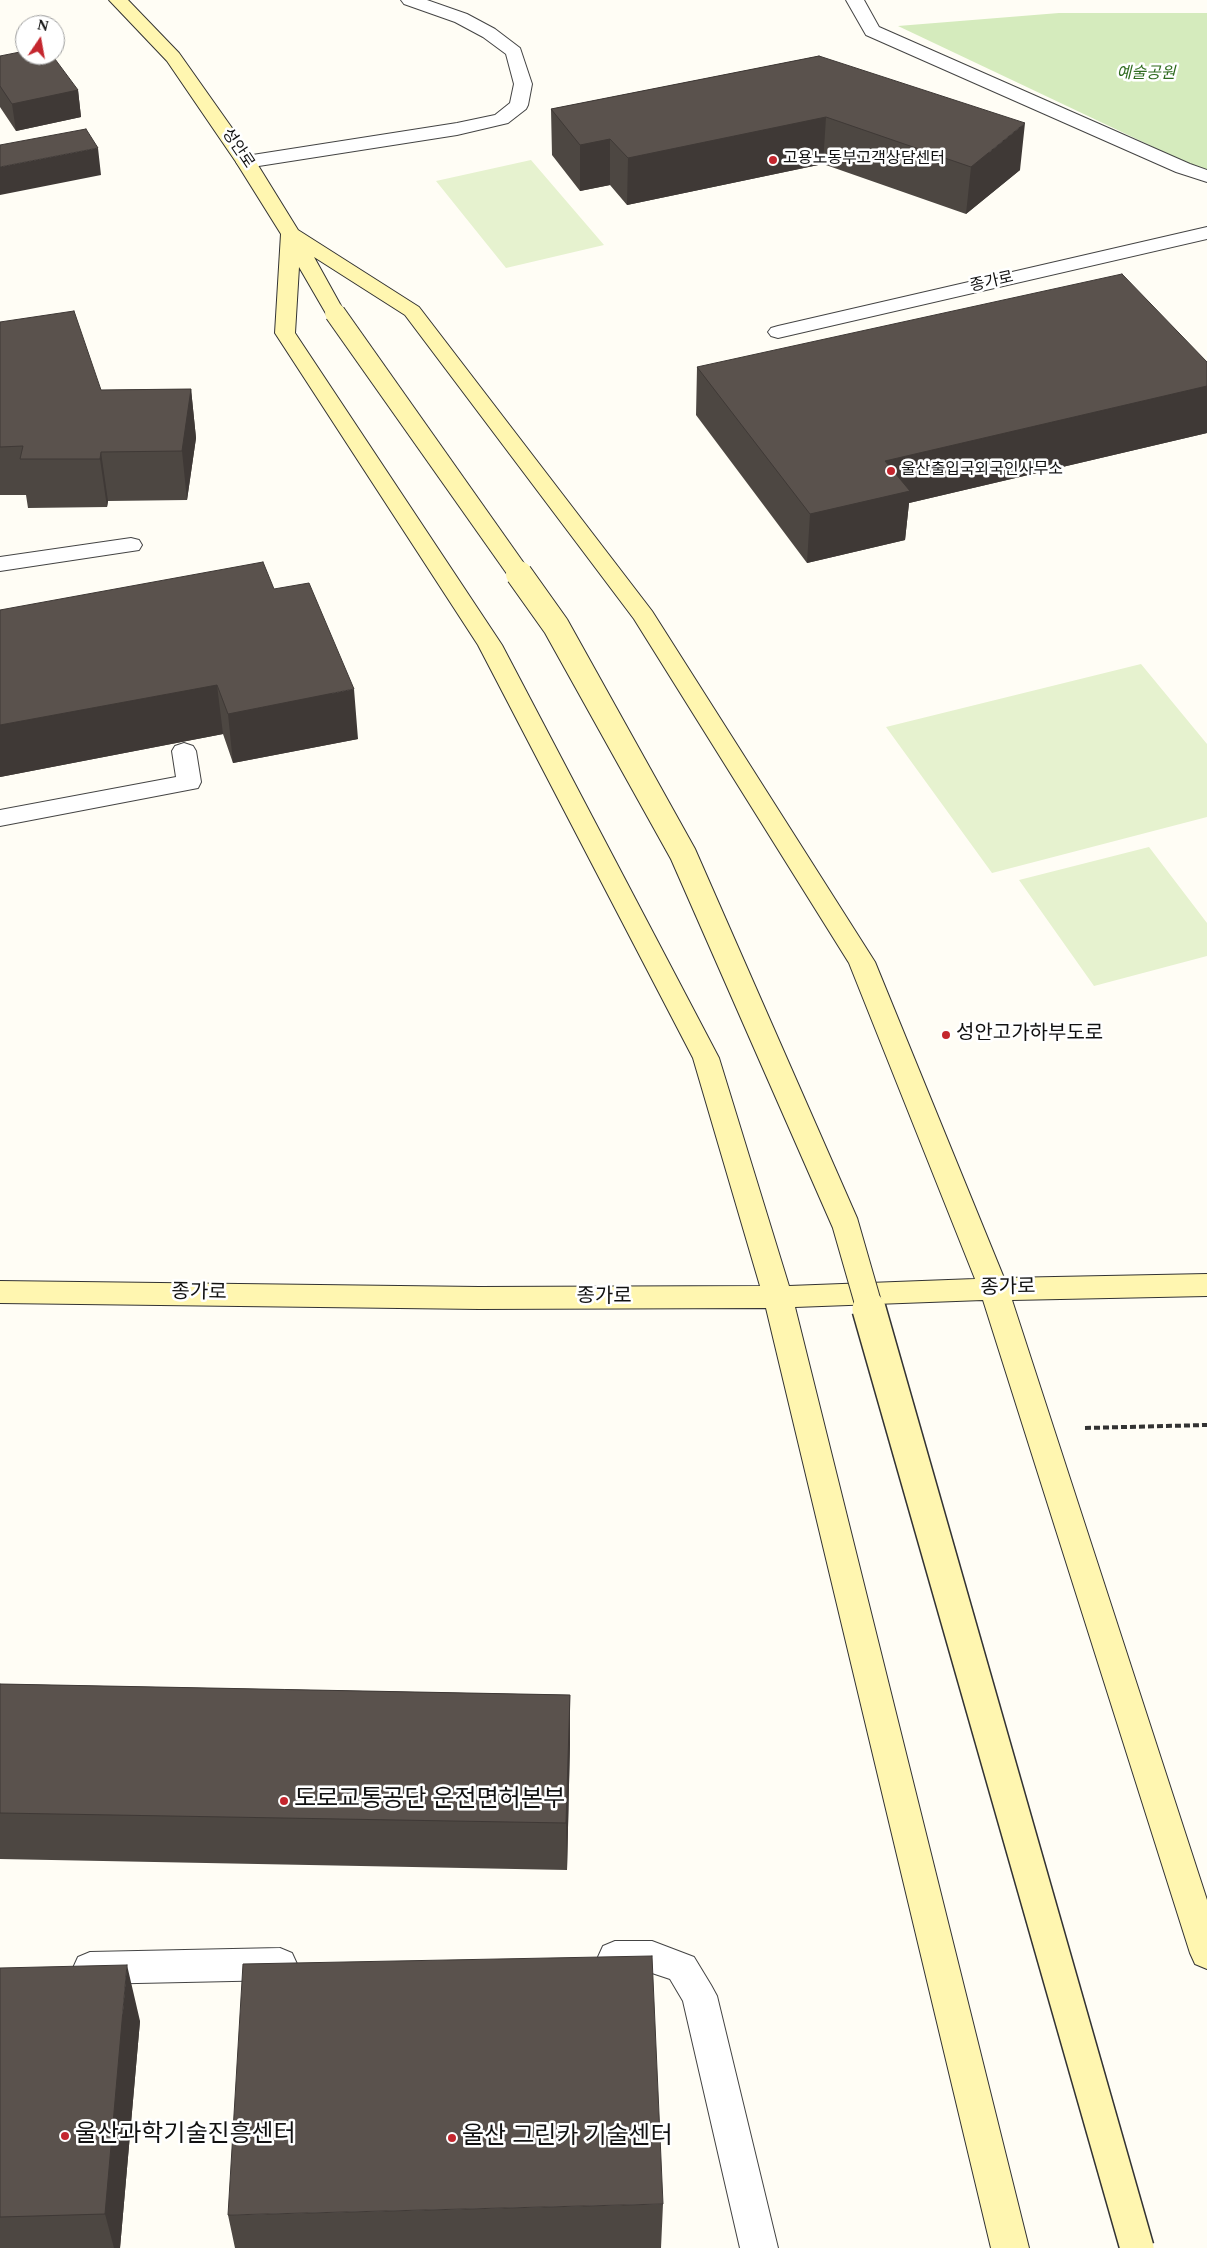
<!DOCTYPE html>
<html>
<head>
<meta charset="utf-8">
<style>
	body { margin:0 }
	#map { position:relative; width:1207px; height:2248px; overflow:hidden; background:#fffdf5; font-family:Spectral,serif }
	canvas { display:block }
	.north { position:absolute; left:15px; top:15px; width:50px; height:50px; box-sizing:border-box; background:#fff; border:1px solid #a0a0a0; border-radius:50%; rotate:12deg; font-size:14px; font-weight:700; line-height:20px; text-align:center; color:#111 }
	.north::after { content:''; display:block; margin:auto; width:18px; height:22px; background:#c4262e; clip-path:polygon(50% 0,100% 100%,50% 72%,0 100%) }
</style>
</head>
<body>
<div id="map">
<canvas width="1207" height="2248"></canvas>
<div class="north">N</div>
</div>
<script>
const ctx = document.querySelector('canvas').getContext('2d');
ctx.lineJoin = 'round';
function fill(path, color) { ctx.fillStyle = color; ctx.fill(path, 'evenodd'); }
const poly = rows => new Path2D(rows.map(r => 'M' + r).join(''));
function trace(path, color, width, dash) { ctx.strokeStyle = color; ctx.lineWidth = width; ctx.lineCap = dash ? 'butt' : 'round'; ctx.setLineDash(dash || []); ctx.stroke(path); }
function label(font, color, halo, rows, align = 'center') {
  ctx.font = font + ' Spectral,"Noto Sans KR",serif'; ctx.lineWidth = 5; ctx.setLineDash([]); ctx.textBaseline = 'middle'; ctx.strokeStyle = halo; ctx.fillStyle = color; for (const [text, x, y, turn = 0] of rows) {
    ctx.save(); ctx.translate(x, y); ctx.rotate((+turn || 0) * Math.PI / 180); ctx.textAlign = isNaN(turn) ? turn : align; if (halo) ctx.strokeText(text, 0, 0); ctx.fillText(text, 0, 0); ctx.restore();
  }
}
fill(poly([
	[1059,13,1207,13,1207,170,1183,161,898,26]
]), '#d5ebbd');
fill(poly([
	[531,160,604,245,506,268,436,181],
	[1141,664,1207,744,1207,817,992,873,886,727],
	[1149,847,1207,923,1207,956,1094,986,1019,880]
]), '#e6f2cf');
const lane = poly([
	[401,0,427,0,467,14,495,29,520,48,532,84,528,105,526,109,508,123,457,135,246,168,239,166,236,162,239,158,246,156,457,123,495,115,510,103,514,84,506,54,483,37,455,22,404,4,401,0],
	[846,0,864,0,879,27,1190,164,1207,170,1207,182,1176,172,866,35,846,0],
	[131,538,139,540,142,545,139,550,0,571,0,557,131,538],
	[184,743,193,746,196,751,201,782,198,788,0,826,0,810,176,777,172,751,175,746,184,743],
	[615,1941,652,1941,694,1957,711,1985,717,1996,778,2248,740,2248,683,2001,670,1979,652,1973,615,1973,603,1968,598,1957,603,1946,615,1941],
	[280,1948,292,1953,297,1964,292,1975,280,1980,90,1984,78,1979,73,1968,78,1957,90,1952,280,1948]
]);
const street = poly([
	[1207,227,1207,239,778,338,771,336,768,332,771,328,778,326,1207,227]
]);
const secondary = poly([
	[109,0,128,0,179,53,256,162,298,230,419,307,652,611,875,962,1004,1278,1207,1274,1207,1296,1012,1300,1207,1900,1207,1969,1195,1964,1190,1953,983,1300,795,1307,1029,2248,991,2248,766,1308,479,1309,0,1303,0,1281,479,1287,760,1286,693,1058,478,645,275,333,281,234,236,162,167,61,109,0],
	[314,257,405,315,634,619,849,963,975,1279,789,1286,719,1058,502,645,295,333,299,267,328,317,335,319,342,317,345,313,314,257]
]);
trace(lane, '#444', 2);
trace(street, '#444', 2);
trace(secondary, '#333', 2);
trace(poly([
	[1085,1428,1207,1425]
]), '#333', 4, [6, 3]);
fill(lane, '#fff');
fill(street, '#fff');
fill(secondary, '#fff6b0');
const secondaryBridgeFar2 = poly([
	[335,313,520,575]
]);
const secondaryBridgeFar1 = poly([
	[519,574,556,626,683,854,845,1223,870,1310]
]);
const secondaryBridge = poly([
	[869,1309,1137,2248]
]);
trace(secondaryBridgeFar2, '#333', 22, []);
trace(secondaryBridgeFar1, '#333', 28, []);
trace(secondaryBridge, '#333', 36, []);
trace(secondaryBridgeFar2, '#fff6b0', 20);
trace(secondaryBridgeFar1, '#fff6b0', 26);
trace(secondaryBridge, '#fff6b0', 33);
fill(poly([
	[0,56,78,90,81,117,16,131,0,107],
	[819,56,1020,170,966,214,823,164,627,205,610,185,580,191,552,155,551,109],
	[0,322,101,390,191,389,196,438,187,500,108,501,107,507,28,508,26,495,0,495],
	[1207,362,1207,433,909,503,905,540,807,563,696,415,697,367],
	[274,589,358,739,233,763,223,734,0,777,0,610],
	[0,1684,570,1695,570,1742,567,1870,0,1859],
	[0,1968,140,2021,120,2248,0,2248],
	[663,2204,661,2248,235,2248,228,2215]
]), '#4d4742');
fill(poly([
	[78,90,81,117,16,131,12,104],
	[826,117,823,164,627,205,628,158],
	[1025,123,1020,170,966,214,971,167],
	[610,139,610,185,580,191,580,145],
	[98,148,101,175,0,195,0,167],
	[1207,386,1207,433,909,503,905,540,807,563,810,514,885,461],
	[191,389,196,438,187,500,182,451],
	[101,452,108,501,107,507,100,459],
	[217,685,223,734,0,777,0,725],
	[354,689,358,739,233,763,228,714],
	[570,1695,570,1742,567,1870,566,1823],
	[127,1965,140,2021,120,2248,114,2248,105,2214]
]), '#3f3936');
const building = poly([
	[25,51,25,55,52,55,78,90,12,104,0,86,0,56,25,51],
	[819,56,1025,123,971,167,826,117,628,158,610,139,580,145,551,109,819,56],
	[86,129,98,148,0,167,0,145,86,129],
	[1122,274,1207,362,1207,386,885,461,910,491,810,514,697,367,1122,274],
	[74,311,101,390,191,389,182,451,101,452,100,459,20,459,23,446,0,447,0,322,74,311],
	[263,562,274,589,309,583,354,689,228,714,217,685,0,725,0,610,263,562],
	[0,1684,570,1695,566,1823,0,1813,0,1684],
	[652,1956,663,2204,228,2215,243,1964,652,1956],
	[127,1965,105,2214,0,2217,0,1968,127,1965]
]);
fill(building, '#5a524d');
trace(building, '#3f3936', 1);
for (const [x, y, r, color] of [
	[773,160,5,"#c4262e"],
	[891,471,5,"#c4262e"],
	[946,1035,5,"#c4262e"],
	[284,1801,5,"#c4262e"],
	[65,2136,5,"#c4262e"],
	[452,2138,5,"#c4262e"]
]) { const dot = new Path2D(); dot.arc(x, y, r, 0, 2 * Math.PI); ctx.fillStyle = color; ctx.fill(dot); trace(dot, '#fff', 2); }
label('italic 16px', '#2f6b1f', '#fff', [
	["예술공원",1146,75]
]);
label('16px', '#111', '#fff', [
	["성안로",237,149,56],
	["종가로",992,283,-13]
]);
label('16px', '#111', '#fff', [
	["고용노동부고객상담센터",783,160],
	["울산출입국외국인사무소",901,471]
], 'left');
label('20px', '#111', '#fff', [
	["성안고가하부도로",956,1035]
], 'left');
label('20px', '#111', '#fff', [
	["종가로",1008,1289,-1],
	["종가로",199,1294,1],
	["종가로",604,1298]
]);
label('24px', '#111', '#fff', [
	["도로교통공단 운전면허본부",294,1801],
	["울산과학기술진흥센터",75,2136],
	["울산 그린카 기술센터",462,2138]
], 'left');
</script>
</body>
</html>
